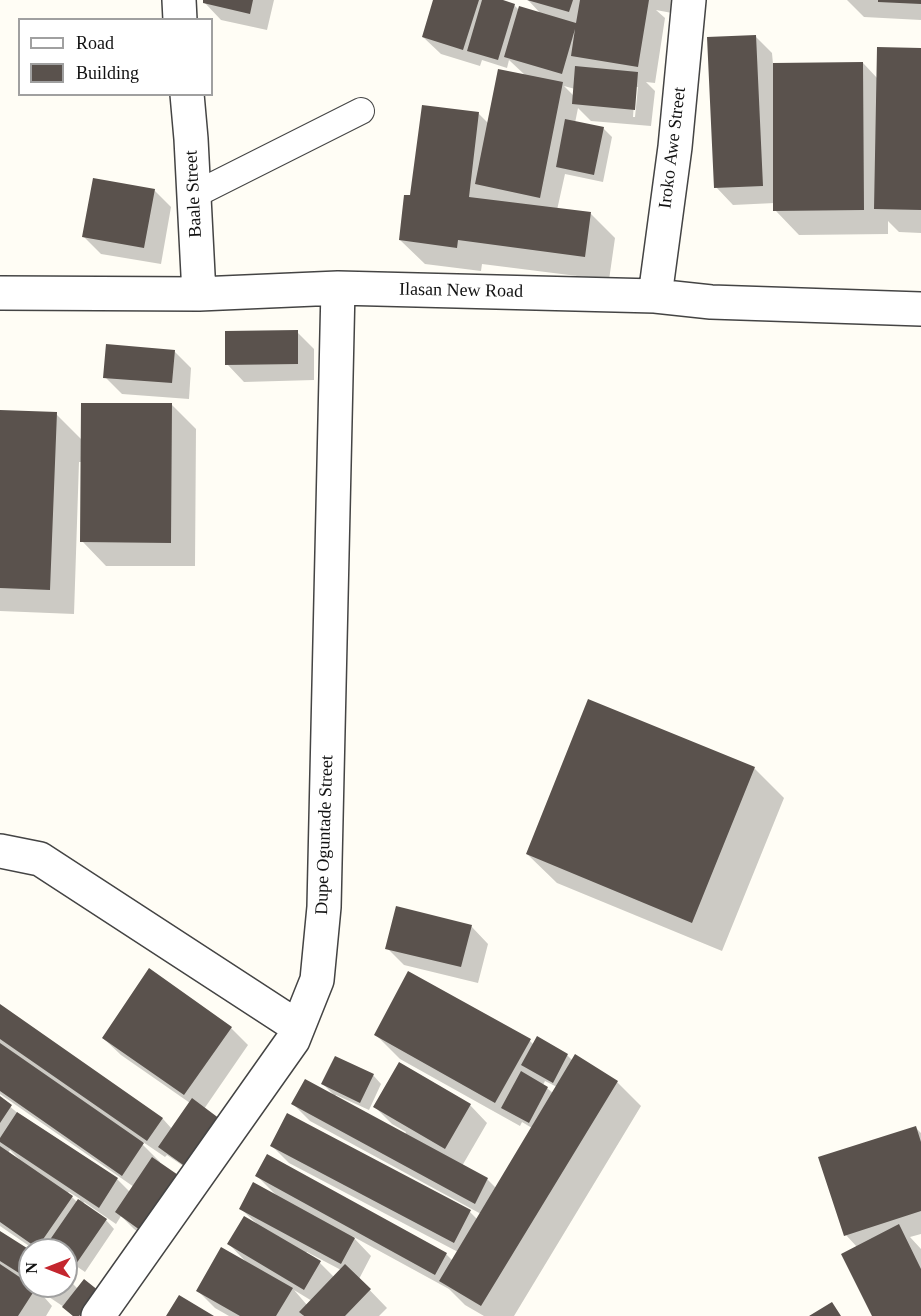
<!DOCTYPE html>
<html>
<head>
<meta charset="utf-8">
<style>
	body { margin:0 }
	#map { position:relative; width:921px; height:1316px; overflow:hidden; background:#fffdf5; font-family:Georgia,serif }
	canvas { display:block }
	.legend { position:absolute; left:18px; top:18px; width:195px; height:78px; box-sizing:border-box; background:#fff; border:2px solid #a0a0a0; margin:0; padding:8px 10px; list-style:none; font-size:18px; color:#111 }
	.legend li { display:flex; align-items:center; gap:12px; height:30px }
	.legend b { width:30px; border:2px solid #a0a0a0 }
	.north { position:absolute; left:18px; top:1238px; width:60px; height:60px; box-sizing:border-box; background:#fff; border:2px solid #a0a0a0; border-radius:50%; rotate:270deg; font-size:16px; font-weight:700; line-height:24px; text-align:center; color:#111 }
	.north::after { content:''; display:block; margin:auto; width:21px; height:27px; background:#c4262e; clip-path:polygon(50% 0,100% 100%,50% 72%,0 100%) }
</style>
</head>
<body>
<div id="map">
<canvas width="921" height="1316"></canvas>
<ul class="legend">
<li><b style="height:8px;background:#fff"></b>Road</li>
<li><b style="height:16px;background:#5a524d"></b>Building</li>
</ul>
<div class="north">N</div>
</div>
<script>
const ctx = document.querySelector('canvas').getContext('2d');
ctx.lineJoin = 'round';
function fill(path, color) { ctx.fillStyle = color; ctx.fill(path, 'evenodd'); }
const poly = rows => new Path2D(rows.map(r => 'M' + r).join(''));
function trace(path, color, width, dash) { ctx.strokeStyle = color; ctx.lineWidth = width; ctx.lineCap = dash ? 'butt' : 'round'; ctx.setLineDash(dash || []); ctx.stroke(path); }
function label(font, color, halo, rows, align = 'center') {
  ctx.font = font + ' Georgia,serif'; ctx.lineWidth = 6; ctx.setLineDash([]); ctx.textBaseline = 'middle'; ctx.strokeStyle = halo; ctx.fillStyle = color; for (const [text, x, y, turn = 0] of rows) {
    ctx.save(); ctx.translate(x, y); ctx.rotate((+turn || 0) * Math.PI / 180); ctx.textAlign = isNaN(turn) ? turn : align; if (halo) ctx.strokeText(text, 0, 0); ctx.fillText(text, 0, 0); ctx.restore();
  }
}
fill(poly([
	[205,0,274,0,267,30,221,20,204,2],
	[435,0,498,0,514,5,519,10,542,15,528,0,674,0,672,13,656,10,665,18,655,83,646,82,655,91,651,126,591,121,578,108,575,123,603,128,612,137,603,182,565,174,557,210,591,214,615,238,609,280,482,264,481,271,425,264,400,240,411,196,478,113,489,124,526,76,509,60,507,68,482,60,480,66,441,54,423,37],
	[564,86,575,89,574,96],
	[635,87,638,87,635,117,633,117],
	[847,0,921,0,921,20,864,17],
	[755,36,772,53,773,64,863,63,878,79,921,49,921,233,899,232,888,221,888,234,799,235,775,210,775,203,733,205,716,187],
	[154,190,171,207,161,264,101,254,84,237],
	[297,332,314,349,314,380,244,382,227,364],
	[174,351,191,368,189,399,122,394,105,377],
	[172,405,196,429,195,566,106,566,82,541,82,462,79,462,74,614,0,611,0,412,56,414,82,440],
	[754,768,784,798,722,951,557,883,527,854],
	[471,926,488,944,478,983,404,965,387,948],
	[0,1006,163,1119,172,1129,190,1103,121,1055,103,1038,231,1028,248,1045,204,1109,195,1174,167,1155,165,1157,143,1142,142,1144,160,1162,161,1249,134,1229,121,1216,116,1224,84,1202,83,1204,106,1220,114,1229,85,1272,66,1259,66,1250,35,1250,0,1226,0,1098,21,1116,117,1179,130,1192,134,1187,0,1094],
	[10,1150,19,1159,18,1160,8,1153],
	[69,1192,80,1199,78,1203,68,1193],
	[376,1035,530,1041,534,1045,537,1038,567,1055,573,1061,617,1082,641,1106,514,1316,484,1316,465,1305,449,1289,352,1236,371,1256,359,1279,387,1308,379,1316,306,1316,304,1314,303,1316,229,1316,215,1308,198,1291,246,1262,229,1244,256,1223,241,1209,278,1197,257,1176,446,1254,452,1260,458,1252,289,1163,272,1146,470,1212,477,1219,481,1214,310,1121,293,1104,405,1135,406,1132,392,1124,375,1107,470,1105,487,1123,462,1166,487,1179,496,1188,532,1128,522,1122,520,1126,400,1059],
	[545,1081,557,1087,553,1093,543,1085],
	[307,1252,341,1270,334,1277,320,1263,305,1254],
	[294,1290,312,1301,307,1305],
	[373,1075,381,1084,369,1110,336,1095,335,1096,323,1084],
	[915,1127,921,1133,921,1234,910,1237,921,1249,921,1316,874,1316,857,1247,846,1235],
	[0,1233,30,1252,30,1286,66,1286,66,1277,78,1289,94,1316,73,1316,64,1307,37,1289,52,1306,46,1316,0,1316]
]), '#0003');
fill(poly([
	[203,0,253,0,250,14,203,3],
	[433,0,479,0,463,50,422,37],
	[482,0,503,0,515,4,498,60,467,51],
	[527,0,573,0,569,12],
	[580,0,649,0,638,67,571,56,575,29,562,74,504,57,519,6,576,23],
	[878,0,921,0,921,4,878,2],
	[756,35,763,186,714,188,707,37],
	[877,47,921,48,921,210,874,209],
	[863,62,864,210,773,211,773,63],
	[575,66,638,72,635,110,572,104],
	[498,69,563,82,540,198,475,184],
	[422,105,479,112,469,197,591,212,585,257,458,240,457,248,399,240,404,195,410,195],
	[565,119,604,127,594,175,556,167],
	[93,178,155,189,144,248,82,237],
	[298,330,298,364,225,365,225,331],
	[106,344,175,350,172,383,103,378],
	[81,403,172,403,171,543,80,542],
	[0,410,57,412,50,590,0,588],
	[588,699,755,767,692,923,526,854],
	[396,906,472,925,461,967,385,949],
	[149,968,232,1027,184,1095,102,1038],
	[408,971,531,1039,495,1103,374,1035],
	[0,1004,163,1118,147,1141,0,1039],
	[537,1036,568,1054,553,1083,521,1065],
	[0,1043,144,1143,122,1176,0,1091],
	[575,1054,618,1081,481,1306,439,1281],
	[335,1056,374,1074,360,1103,321,1084],
	[399,1062,471,1104,445,1149,373,1107],
	[521,1071,548,1087,529,1123,501,1108],
	[305,1079,488,1178,475,1204,291,1104],
	[0,1096,12,1105,0,1123],
	[192,1098,220,1119,186,1167,158,1147],
	[17,1112,118,1178,99,1208,0,1142,0,1138],
	[287,1113,471,1210,454,1243,270,1146],
	[916,1126,921,1142,921,1211,844,1236,818,1157],
	[0,1146,73,1196,37,1248,0,1222],
	[267,1154,447,1253,435,1275,255,1176],
	[152,1157,181,1177,144,1233,115,1212],
	[253,1182,355,1238,341,1264,239,1209],
	[78,1199,107,1219,76,1264,66,1258,66,1250,55,1250,47,1244],
	[244,1216,321,1261,304,1290,227,1244],
	[899,1224,921,1269,921,1316,872,1316,841,1254],
	[0,1231,30,1250,30,1280,0,1261],
	[221,1247,293,1288,276,1316,240,1316,196,1291],
	[0,1264,30,1284,30,1286,36,1288,18,1316,0,1316],
	[345,1264,371,1289,345,1316,304,1316,299,1312],
	[84,1279,99,1291,79,1316,73,1316,62,1307],
	[179,1295,214,1316,166,1316],
	[832,1302,841,1316,809,1316]
]), '#5a524d');
const lane = poly([
	[194,195,361,111]
]);
const street = poly([
	[179,0,180,20],
	[187,94,191,139,199,294],
	[0,293,199,294,338,288,655,296,711,302,921,309],
	[655,296,675,147,689,0],
	[0,851,40,859,298,1027],
	[98,1316,293,1040,317,980,324,907,338,288]
]);
trace(lane, '#444', 28);
trace(street, '#444', 36);
trace(lane, '#fff', 26);
trace(street, '#fff', 33);
label('18px', '#111', '#fff', [
	["Iroko Awe Street",673,148,-83],
	["Baale Street",194,194,-93],
	["Ilasan New Road",461,291,1],
	["Dupe Oguntade Street",325,835,-88]
]);
</script>
</body>
</html>
